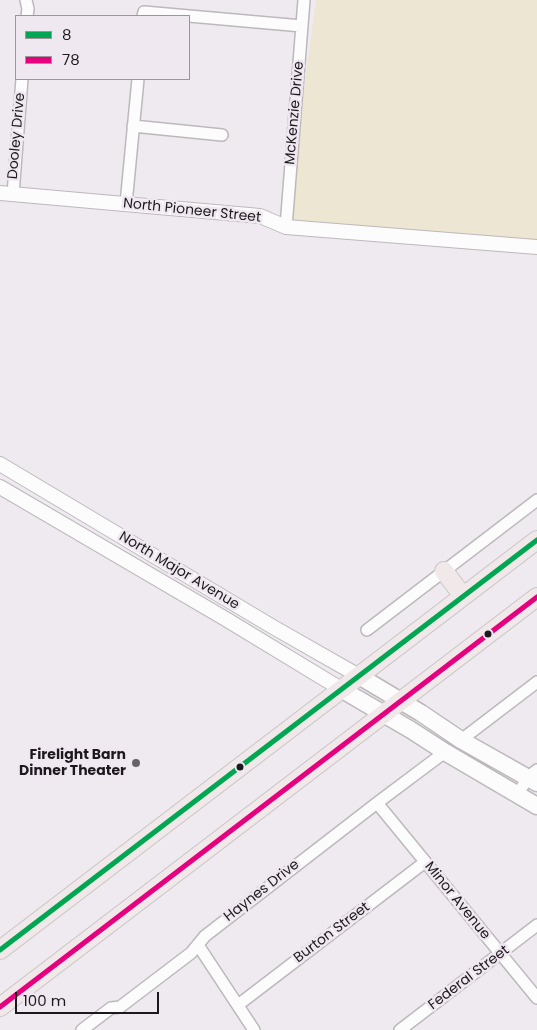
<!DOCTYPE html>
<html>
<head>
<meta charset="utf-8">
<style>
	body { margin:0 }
	#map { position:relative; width:537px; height:1030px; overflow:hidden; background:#efeaef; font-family:Poppins,sans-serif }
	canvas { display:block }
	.legend { position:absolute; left:15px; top:15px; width:175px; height:65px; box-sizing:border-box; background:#f0e8f1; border:1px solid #9b959c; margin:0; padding:6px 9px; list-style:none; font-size:15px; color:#1c191c }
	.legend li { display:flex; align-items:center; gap:10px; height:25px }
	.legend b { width:25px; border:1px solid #9b959c }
	.scale { position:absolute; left:15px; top:992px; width:144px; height:22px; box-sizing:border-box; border:2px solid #1c191c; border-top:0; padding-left:6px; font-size:15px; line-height:18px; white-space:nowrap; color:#1c191c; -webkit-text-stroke:4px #f0e8f1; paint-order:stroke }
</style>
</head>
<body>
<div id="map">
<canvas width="537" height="1030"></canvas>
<ul class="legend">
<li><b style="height:6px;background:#00a651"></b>8</li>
<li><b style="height:6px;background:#e5007d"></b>78</li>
</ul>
<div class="scale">100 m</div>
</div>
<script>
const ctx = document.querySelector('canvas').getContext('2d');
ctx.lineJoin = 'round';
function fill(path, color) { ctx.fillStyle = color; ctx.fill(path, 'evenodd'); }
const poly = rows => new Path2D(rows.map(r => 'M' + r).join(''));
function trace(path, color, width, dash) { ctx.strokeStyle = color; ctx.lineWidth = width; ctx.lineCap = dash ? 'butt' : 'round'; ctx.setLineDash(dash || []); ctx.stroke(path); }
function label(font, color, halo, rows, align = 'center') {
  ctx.font = font + ' Poppins,sans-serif'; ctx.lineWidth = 5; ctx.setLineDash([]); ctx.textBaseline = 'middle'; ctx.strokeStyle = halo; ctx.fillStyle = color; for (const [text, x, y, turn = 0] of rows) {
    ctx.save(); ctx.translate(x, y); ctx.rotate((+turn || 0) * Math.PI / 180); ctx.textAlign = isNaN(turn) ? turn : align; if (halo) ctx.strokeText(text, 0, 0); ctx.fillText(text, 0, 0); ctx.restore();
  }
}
fill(poly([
	[316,0,537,0,537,247,286,227]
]), '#ede6d3');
const minor = poly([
	[26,0,28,9,27,16],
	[143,16,144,12,302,26],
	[133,126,222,135],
	[13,194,22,79],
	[126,204,138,79],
	[286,227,304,0],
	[367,630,537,500],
	[461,740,537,682],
	[518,794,528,777,537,770],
	[377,803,537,998],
	[198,945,254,1030],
	[238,1005,425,862],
	[82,1030,111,1008,120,1007,191,953,205,936,377,803,445,752],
	[400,1030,537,925]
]);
const tertiary = poly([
	[0,193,260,216,286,227,537,247],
	[0,464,273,627,359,676],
	[0,487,224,618,341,689]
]);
const secondary = poly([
	[359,676,421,713,461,740,537,783],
	[341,689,411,730,445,752,537,806]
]);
const primary = poly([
	[444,571,463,596],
	[0,950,537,540],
	[0,1007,537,597]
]);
trace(minor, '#bcb8bc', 14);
trace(tertiary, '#bcb8bc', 16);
trace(secondary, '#bcb8bc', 19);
trace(primary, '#c8c5c8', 20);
trace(minor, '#fdfcfd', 11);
trace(tertiary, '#fdfcfd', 14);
trace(secondary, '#fdfcfd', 16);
trace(primary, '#f1e8e9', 18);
trace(poly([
	[0,950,537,540]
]), '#00a651', 5);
trace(poly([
	[0,1007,537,597]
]), '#e5007d', 5);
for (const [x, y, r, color] of [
	[488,634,4.5,"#1c191c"],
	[136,763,5,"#666266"],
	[240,767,4.5,"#1c191c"]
]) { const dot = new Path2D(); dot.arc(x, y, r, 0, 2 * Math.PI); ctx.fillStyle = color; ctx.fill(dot); trace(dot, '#f0e8f1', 2); }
label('14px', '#1c191c', '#f0e8f1', [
	["McKenzie Drive",295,113,-85],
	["Dooley Drive",17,136,-85],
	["North Pioneer Street",192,211,6],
	["North Major Avenue",179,571,31],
	["Haynes Drive",262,891,-38],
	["Minor Avenue",457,901,51],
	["Burton Street",332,933,-37],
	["Federal Street",469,978,-37]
]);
label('bold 14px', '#1c191c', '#f0e8f1', [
	["Firelight Barn",126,755],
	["Dinner Theater",126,771]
], 'right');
</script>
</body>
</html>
